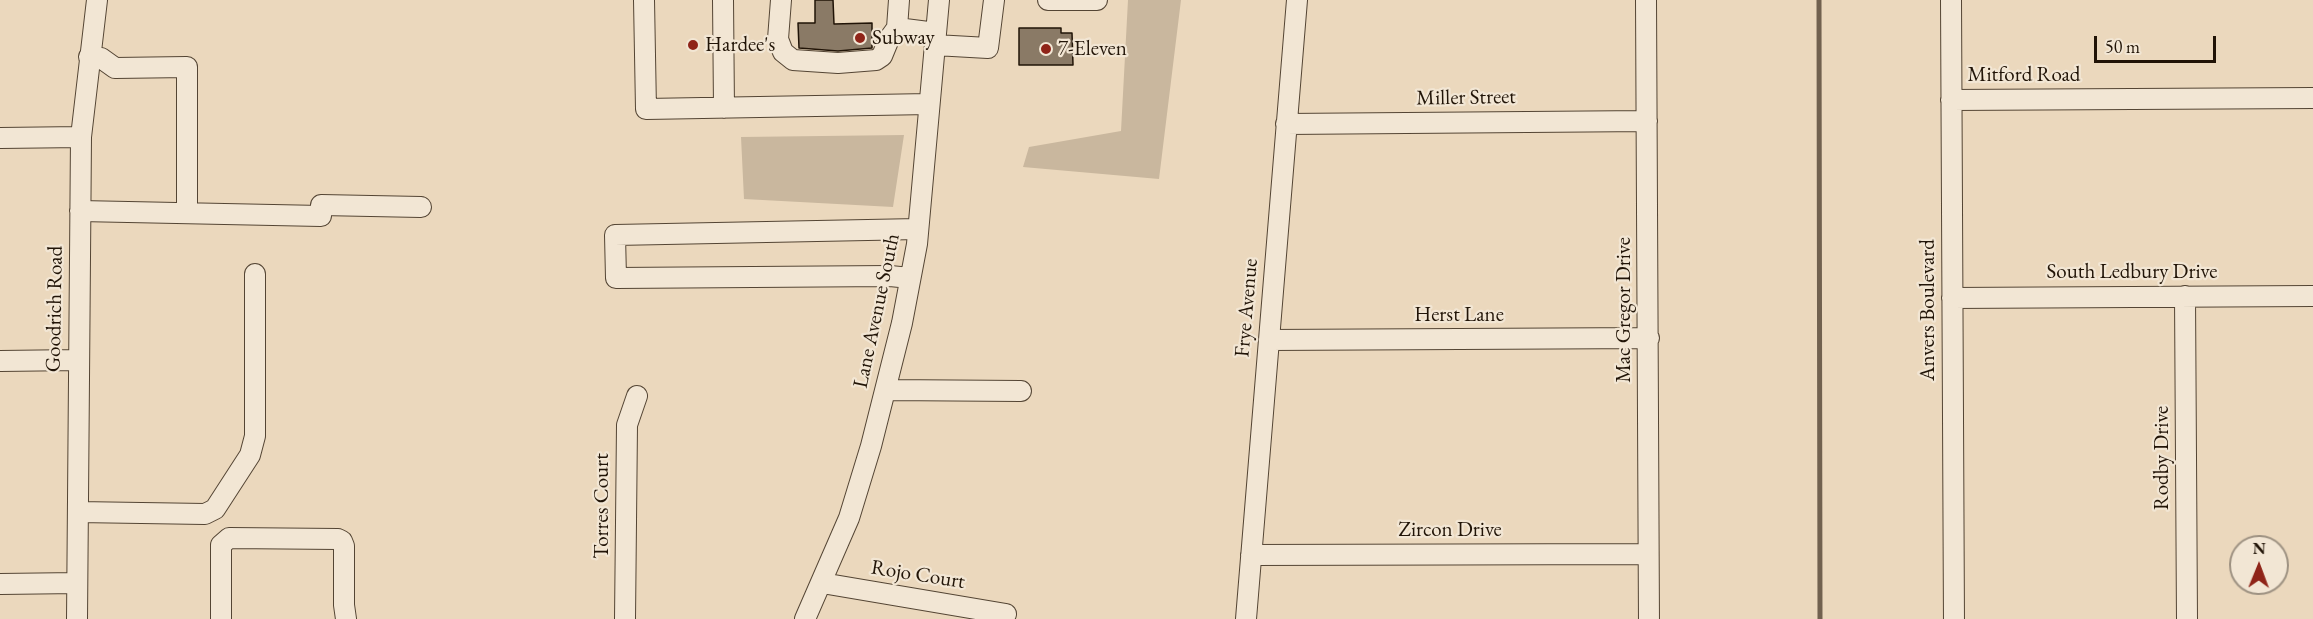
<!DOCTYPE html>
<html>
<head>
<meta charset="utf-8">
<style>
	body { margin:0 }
	#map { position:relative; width:2313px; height:619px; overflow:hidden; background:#ebd8bd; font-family:"EB Garamond",serif }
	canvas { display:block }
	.north { position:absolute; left:2229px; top:535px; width:60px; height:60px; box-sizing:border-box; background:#f2e6d4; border:2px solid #9e9282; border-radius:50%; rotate:1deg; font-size:16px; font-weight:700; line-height:24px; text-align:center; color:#211407 }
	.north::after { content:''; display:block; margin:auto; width:21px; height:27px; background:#8f2418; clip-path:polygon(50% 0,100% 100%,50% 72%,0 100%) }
	.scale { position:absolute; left:2094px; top:36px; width:122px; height:27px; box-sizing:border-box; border:3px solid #211407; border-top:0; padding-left:8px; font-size:18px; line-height:21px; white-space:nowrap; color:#211407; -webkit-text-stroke:4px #f2e6d4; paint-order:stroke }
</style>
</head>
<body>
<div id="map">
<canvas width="2313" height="619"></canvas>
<div class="north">N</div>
<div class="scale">50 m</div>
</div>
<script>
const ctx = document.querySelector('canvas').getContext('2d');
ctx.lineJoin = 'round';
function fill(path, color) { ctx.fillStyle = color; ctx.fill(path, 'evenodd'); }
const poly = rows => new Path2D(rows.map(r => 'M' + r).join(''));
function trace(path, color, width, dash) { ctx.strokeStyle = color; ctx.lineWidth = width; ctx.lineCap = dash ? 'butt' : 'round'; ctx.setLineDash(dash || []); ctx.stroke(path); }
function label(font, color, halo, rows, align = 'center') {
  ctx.font = font + ' "EB Garamond",serif'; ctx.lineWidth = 4.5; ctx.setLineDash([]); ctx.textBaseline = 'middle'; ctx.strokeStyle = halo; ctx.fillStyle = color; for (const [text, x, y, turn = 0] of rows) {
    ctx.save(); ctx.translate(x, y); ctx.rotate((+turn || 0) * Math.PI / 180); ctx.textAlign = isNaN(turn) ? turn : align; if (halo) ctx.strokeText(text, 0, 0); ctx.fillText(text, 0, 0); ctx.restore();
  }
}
fill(poly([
	[1128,0,1181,0,1159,179,1023,167,1029,147,1121,131],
	[904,135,893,207,744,199,741,137]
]), '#c9b79e');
trace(poly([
	[1819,0,1820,619]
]), '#71614f', 5);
const building = poly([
	[815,0,833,0,834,24,872,23,872,48,838,51,799,48,798,23,815,23,815,0],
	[1019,28,1061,28,1061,33,1072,33,1073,65,1019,65,1019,28]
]);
fill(building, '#8a7a66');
trace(building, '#211407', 1.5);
const minor = poly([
	[644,0,646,109,929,104],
	[723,0,724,108],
	[781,0,778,39,783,52,793,60,838,63,876,60,882,56,889,39,897,28],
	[899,0,897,28,936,33],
	[1048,0,1097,0],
	[1646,0,1649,619],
	[1951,0,1954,619],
	[935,45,988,48,994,0],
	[89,57,101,58,115,68,187,67,187,212],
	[1951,100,2313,98],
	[1286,124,1647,121],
	[0,138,81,137],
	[80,211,321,216,321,205,421,207],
	[910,278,890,276,616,278,615,235,918,229],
	[2185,296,2187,619],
	[1952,298,2313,296],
	[1269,340,1649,338],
	[0,361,78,360],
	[886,390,1021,391],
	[78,512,205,514,215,509,250,455,255,436,255,274],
	[1251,555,1648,554],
	[822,583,1006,614],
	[0,584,77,583],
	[77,619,81,137,97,0],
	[221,619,221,545,229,538,338,539,342,541,344,546,344,605,346,619],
	[625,619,627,425,637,396],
	[805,619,849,518,871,446,902,323,917,244,939,0],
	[1246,619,1297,0]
]);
trace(minor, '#544534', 22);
trace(minor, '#f2e6d4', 20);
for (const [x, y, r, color] of [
	[860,38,6,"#8f2418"],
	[693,45,6,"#8f2418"],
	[1046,49,6,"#8f2418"]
]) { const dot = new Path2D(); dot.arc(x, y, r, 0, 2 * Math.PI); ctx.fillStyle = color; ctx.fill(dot); trace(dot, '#f2e6d4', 2); }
label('21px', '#211407', '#f2e6d4', [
	["Subway",872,38],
	["Hardee's",705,45],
	["7-Eleven",1058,49]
], 'left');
label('21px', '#211407', '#f2e6d4', [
	["Mitford Road",2024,75],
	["Miller Street",1466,98,-1],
	["South Ledbury Drive",2132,272],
	["Frye Avenue",1247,308,-85],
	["Goodrich Road",55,309,-89],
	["Mac Gregor Drive",1624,310,-90],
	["Anvers Boulevard",1928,310,-90],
	["Lane Avenue South",877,311,-78],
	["Herst Lane",1459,315],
	["Rodby Drive",2162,458,-90],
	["Torres Court",602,506,-90],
	["Zircon Drive",1450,530],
	["Rojo Court",918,575,9]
]);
</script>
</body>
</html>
